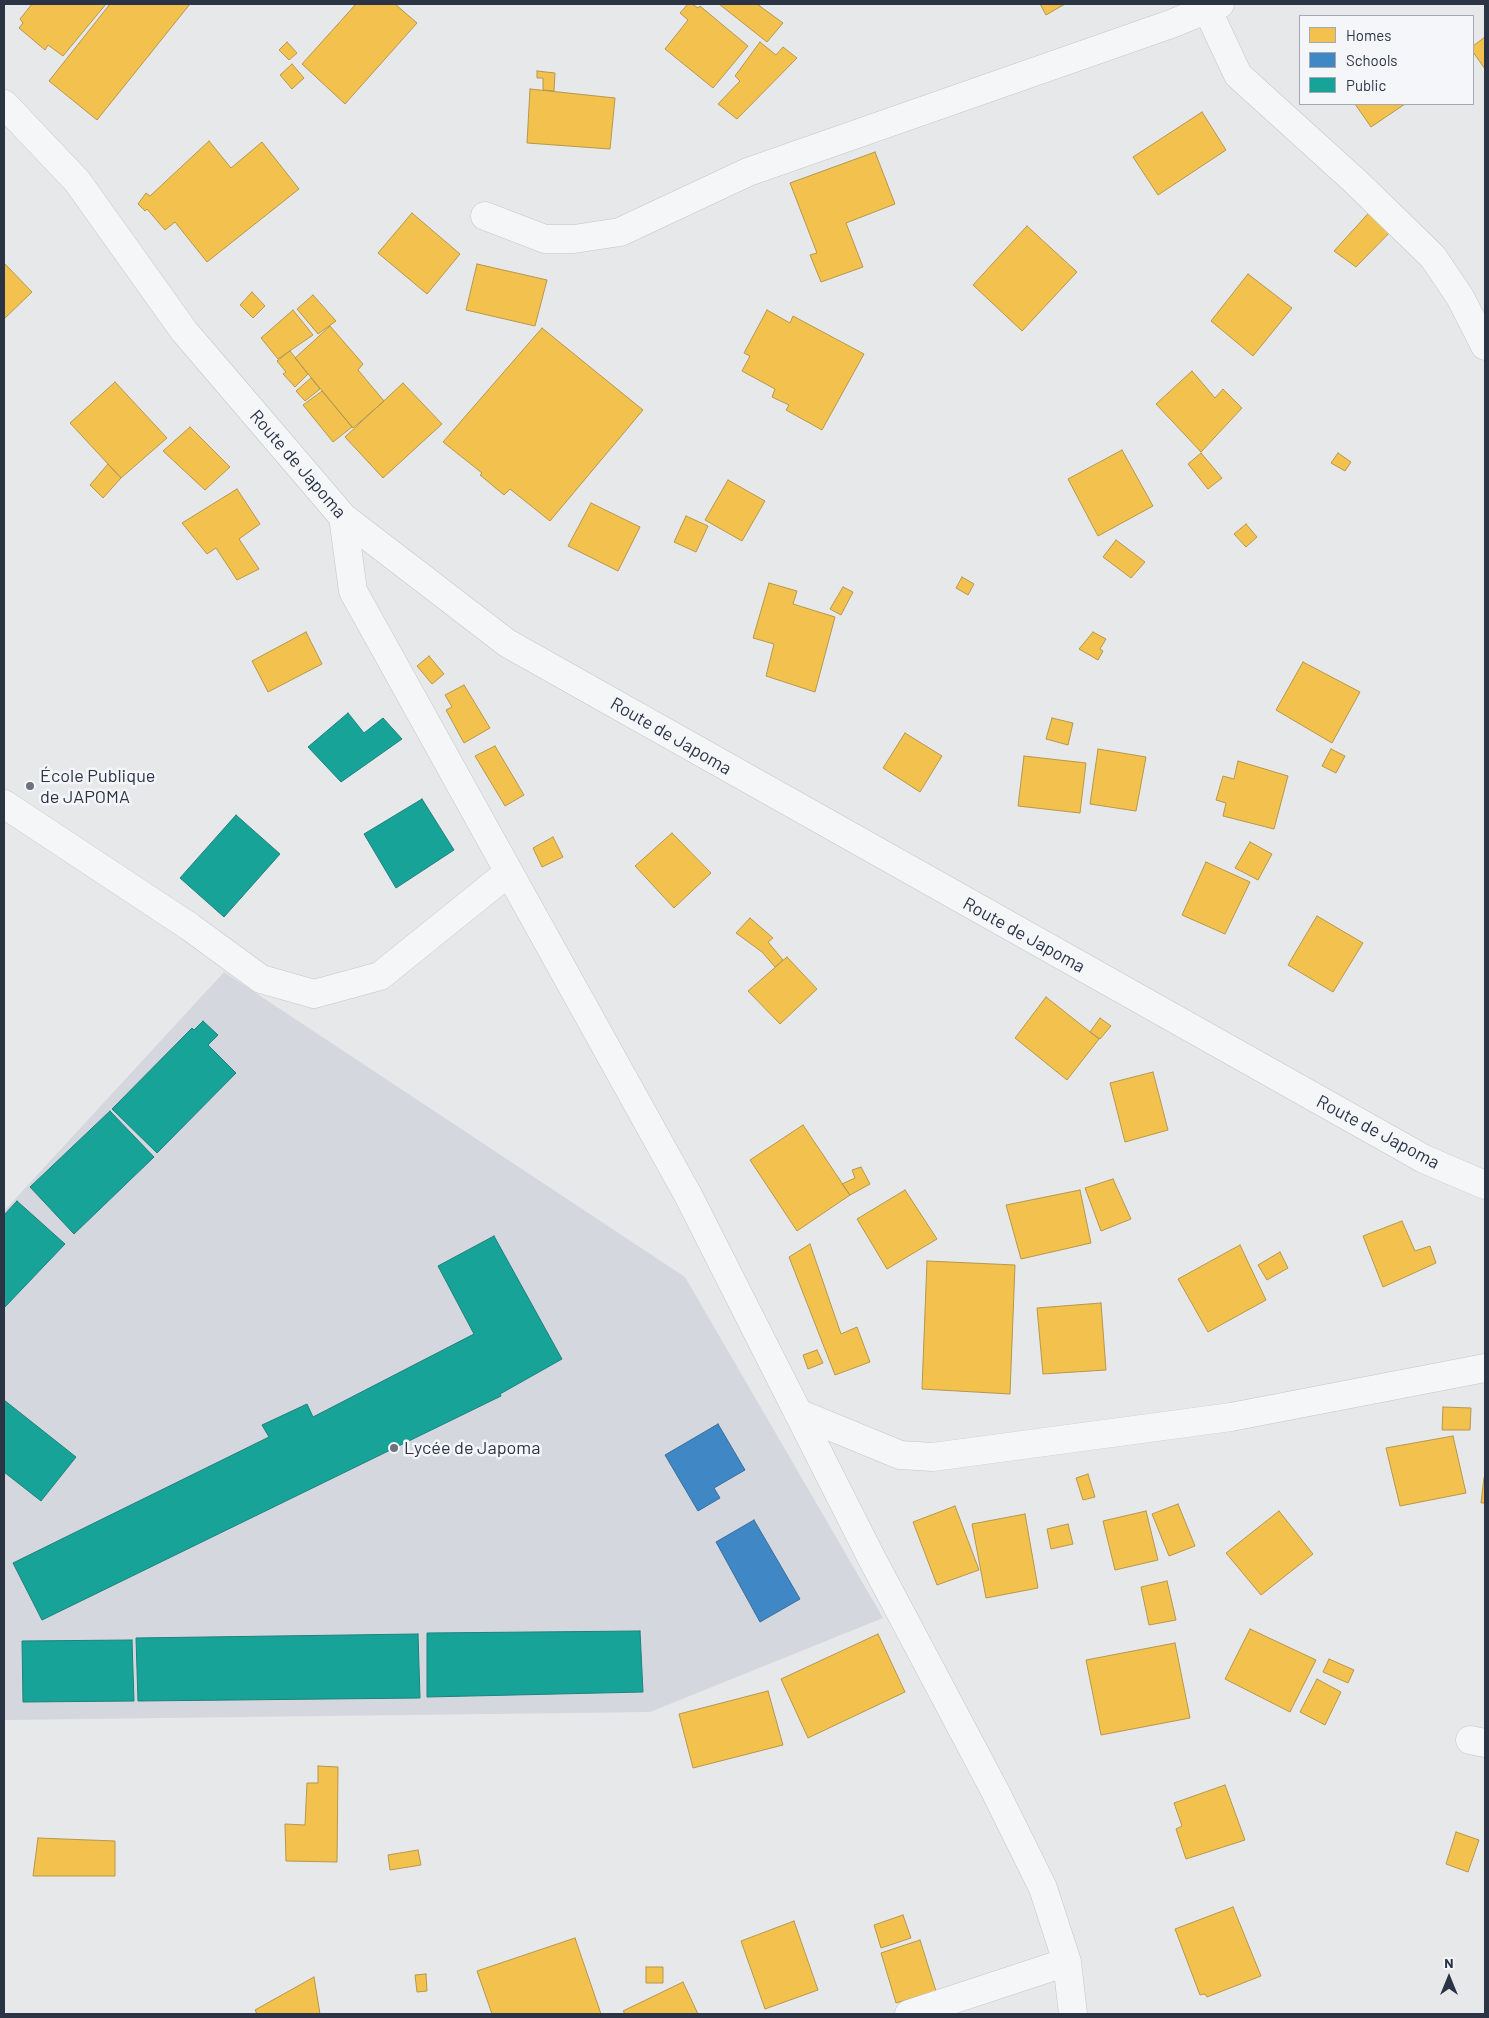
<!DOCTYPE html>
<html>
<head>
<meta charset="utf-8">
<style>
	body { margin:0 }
	#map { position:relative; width:1489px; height:2018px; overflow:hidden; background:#e6e8ea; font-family:Barlow,sans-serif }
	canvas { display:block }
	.frame { position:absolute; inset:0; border:5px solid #2b3445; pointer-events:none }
	.legend { position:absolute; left:1299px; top:15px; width:175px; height:90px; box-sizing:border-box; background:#f4f6f9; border:1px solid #a4a8b1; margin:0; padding:6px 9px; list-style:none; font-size:15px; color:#2b3445 }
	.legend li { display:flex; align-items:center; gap:10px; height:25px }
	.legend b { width:25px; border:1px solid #a4a8b1 }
	.north { position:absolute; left:1424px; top:1953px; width:50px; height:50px; -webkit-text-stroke:4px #f4f6f9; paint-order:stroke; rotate:0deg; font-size:14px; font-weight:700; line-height:20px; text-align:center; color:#2b3445 }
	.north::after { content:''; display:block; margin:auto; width:18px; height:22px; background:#2b3445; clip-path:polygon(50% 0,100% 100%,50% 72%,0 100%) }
</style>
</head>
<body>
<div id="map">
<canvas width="1489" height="2018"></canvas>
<div class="frame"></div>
<ul class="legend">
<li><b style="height:14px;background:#f2c14e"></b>Homes</li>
<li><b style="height:14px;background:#3f88c5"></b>Schools</li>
<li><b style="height:14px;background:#17a398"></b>Public</li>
</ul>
<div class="north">N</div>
</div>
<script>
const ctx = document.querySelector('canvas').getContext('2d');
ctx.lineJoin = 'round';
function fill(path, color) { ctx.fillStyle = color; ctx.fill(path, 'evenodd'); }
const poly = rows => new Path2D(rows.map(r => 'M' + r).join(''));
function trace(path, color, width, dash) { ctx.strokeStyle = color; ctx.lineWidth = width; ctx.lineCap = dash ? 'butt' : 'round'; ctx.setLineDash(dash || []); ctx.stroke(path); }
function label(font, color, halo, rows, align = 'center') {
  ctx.font = font + ' Barlow,sans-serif'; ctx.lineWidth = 5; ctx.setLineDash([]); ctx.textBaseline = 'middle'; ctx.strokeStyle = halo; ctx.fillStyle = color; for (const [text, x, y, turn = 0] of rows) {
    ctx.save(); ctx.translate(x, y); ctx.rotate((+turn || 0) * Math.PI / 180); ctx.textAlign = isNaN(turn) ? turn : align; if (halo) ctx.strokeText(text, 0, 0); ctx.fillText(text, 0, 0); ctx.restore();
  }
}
fill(poly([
	[224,972,685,1277,883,1618,650,1712,4,1720,4,1211]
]), '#d4d7dd');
const homes = poly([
	[32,4,106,4,63,56,48,45,45,50,19,28,23,23,20,19,32,4],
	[110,4,190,4,97,120,49,81,110,4],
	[356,4,395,4,417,23,345,104,302,64,356,4],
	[688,4,692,4,698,8,700,6,748,46,713,88,665,49,688,20,680,13,688,4],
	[719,4,757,4,783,23,767,42,719,4],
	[1040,4,1065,4,1046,15,1040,4],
	[1485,37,1485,69,1473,52,1473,46,1485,37],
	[287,42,297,53,289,60,279,50,287,42],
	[760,42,776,55,783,47,797,58,737,119,718,104,740,81,735,76,760,42],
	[292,64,304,78,292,89,280,75,292,64],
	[537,71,555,73,554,91,543,90,543,78,537,78,537,71],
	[530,89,615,98,610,149,527,143,530,89],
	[1355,104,1405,104,1371,127,1355,104],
	[1202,112,1226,150,1158,195,1133,157,1202,112],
	[209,141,231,168,262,142,299,189,207,262,175,222,165,230,147,209,145,211,138,204,146,193,150,196,209,141],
	[875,152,895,204,846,223,863,267,821,282,810,255,817,253,790,183,875,152],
	[1375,206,1396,226,1356,267,1334,251,1375,206],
	[412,213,460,254,427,294,378,253,412,213],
	[1027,226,1077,272,1022,331,973,285,1027,226],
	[4,263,32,292,4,319,4,263],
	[477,264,547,280,535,326,466,310,477,264],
	[1248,274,1292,308,1253,356,1211,321,1248,274],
	[252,292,265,306,253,318,240,305,252,292],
	[313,295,336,321,318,334,297,309,313,295],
	[293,310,313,335,278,359,261,338,293,310],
	[767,310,790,323,793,316,864,354,822,430,786,410,789,405,772,397,775,389,742,371,750,356,744,353,767,310],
	[330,326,363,364,358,370,384,401,353,428,295,358,330,326],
	[542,328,643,410,550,521,510,489,504,495,480,475,482,473,443,442,542,328],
	[290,351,308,374,295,387,283,374,286,372,277,361,290,351],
	[1192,371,1215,398,1223,389,1242,408,1201,452,1156,404,1192,371],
	[311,378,320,389,305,401,296,391,311,378],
	[115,382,167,438,121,478,70,423,115,382],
	[403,383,442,424,383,478,345,437,403,383],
	[322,391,352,427,333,442,303,405,322,391],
	[190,427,230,467,205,490,163,451,190,427],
	[1122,450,1153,506,1098,536,1068,479,1122,450],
	[1201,453,1222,478,1208,489,1188,464,1201,453],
	[1338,453,1351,462,1345,471,1331,463,1338,453],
	[108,464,121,478,103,498,90,485,108,464],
	[728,480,765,501,742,541,705,520,728,480],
	[237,489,260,524,239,539,259,569,237,580,216,548,207,554,182,523,237,489],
	[591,503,640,527,618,571,568,546,591,503],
	[686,516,708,526,696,552,674,542,686,516],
	[1246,524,1257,537,1246,547,1234,534,1246,524],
	[1116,540,1145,562,1131,578,1103,557,1116,540],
	[962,577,974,584,968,595,956,588,962,577],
	[769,583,797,591,793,604,835,617,815,692,766,676,774,644,753,638,769,583],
	[843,587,853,592,841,615,830,609,843,587],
	[306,632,322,664,268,692,252,661,306,632],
	[1093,632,1106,639,1100,649,1103,651,1098,660,1079,649,1093,632],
	[429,656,444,674,432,684,417,666,429,656],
	[1303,662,1360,692,1332,743,1276,710,1303,662],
	[464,685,490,728,464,743,446,710,452,707,445,695,464,685],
	[1052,718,1073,723,1068,745,1046,739,1052,718],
	[905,733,942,756,920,792,883,768,905,733],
	[495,746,524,795,505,806,475,756,495,746],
	[1098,749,1146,757,1136,811,1090,804,1098,749],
	[1331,749,1345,756,1336,773,1322,766,1331,749],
	[1024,756,1086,763,1080,813,1018,806,1024,756],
	[1238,761,1288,776,1274,829,1223,816,1226,803,1216,800,1223,776,1234,779,1238,761],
	[672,833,711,873,674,908,635,866,672,833],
	[553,837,563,857,542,867,533,848,553,837],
	[1250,842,1272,854,1258,880,1235,868,1250,842],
	[1206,862,1250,882,1225,934,1182,915,1206,862],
	[1317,916,1363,943,1333,992,1288,965,1317,916],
	[750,918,773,938,768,942,783,960,775,967,762,952,736,933,750,918],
	[787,957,817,989,780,1024,748,991,787,957],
	[1046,997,1099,1039,1067,1080,1015,1038,1046,997],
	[1100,1018,1111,1026,1100,1039,1090,1032,1100,1018],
	[1153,1072,1168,1130,1125,1142,1110,1083,1153,1072],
	[803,1125,850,1195,797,1231,750,1160,803,1125],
	[861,1167,870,1184,850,1195,842,1184,855,1178,852,1170,861,1167],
	[1113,1179,1131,1219,1101,1231,1085,1188,1113,1179],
	[905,1190,937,1239,887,1269,857,1219,905,1190],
	[1080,1190,1091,1243,1021,1259,1006,1205,1080,1190],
	[1402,1221,1415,1251,1430,1246,1436,1263,1383,1287,1363,1236,1402,1221],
	[810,1244,841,1334,857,1327,870,1362,835,1375,789,1257,810,1244],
	[1240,1245,1266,1300,1208,1332,1178,1279,1240,1245],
	[1280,1252,1288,1268,1267,1280,1258,1265,1280,1252],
	[927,1261,1015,1265,1010,1394,922,1389,927,1261],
	[1101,1303,1106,1370,1043,1374,1037,1308,1101,1303],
	[817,1350,823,1363,808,1369,803,1355,817,1350],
	[1443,1407,1471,1408,1470,1430,1442,1430,1443,1407],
	[1453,1436,1466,1493,1400,1506,1386,1448,1453,1436],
	[1088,1474,1095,1497,1083,1500,1076,1478,1088,1474],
	[1484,1478,1485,1478,1485,1503,1481,1503,1484,1478],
	[1178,1504,1195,1546,1169,1556,1152,1514,1178,1504],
	[955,1506,979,1570,937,1585,913,1522,955,1506],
	[1146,1511,1158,1560,1115,1570,1103,1521,1146,1511],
	[1279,1511,1313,1554,1261,1595,1226,1553,1279,1511],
	[1025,1514,1038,1588,986,1598,972,1524,1025,1514],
	[1068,1524,1073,1544,1051,1549,1047,1529,1068,1524],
	[1167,1581,1176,1620,1149,1625,1141,1587,1167,1581],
	[1250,1629,1316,1660,1290,1712,1225,1679,1250,1629],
	[878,1634,905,1692,808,1738,781,1679,878,1634],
	[1175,1643,1190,1718,1101,1735,1086,1660,1175,1643],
	[1329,1659,1354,1670,1348,1683,1323,1672,1329,1659],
	[1317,1679,1341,1692,1325,1725,1300,1712,1317,1679],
	[768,1691,783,1745,693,1768,679,1714,768,1691],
	[318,1766,338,1767,337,1862,286,1861,285,1824,305,1825,307,1783,318,1783,318,1766],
	[1225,1785,1245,1840,1186,1859,1176,1829,1182,1826,1174,1803,1225,1785],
	[1456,1832,1479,1840,1468,1872,1446,1864,1456,1832],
	[38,1838,115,1841,115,1876,33,1876,38,1838],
	[418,1850,421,1865,390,1870,388,1855,418,1850],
	[1233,1907,1261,1976,1207,1997,1205,1994,1200,1995,1175,1929,1233,1907],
	[903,1915,911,1938,881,1948,874,1925,903,1915],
	[794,1921,818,1990,765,2009,741,1941,794,1921],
	[575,1938,601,2014,492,2014,477,1971,575,1938],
	[920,1940,936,1991,896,2003,881,1953,920,1940],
	[646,1967,663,1967,663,1983,646,1983,646,1967],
	[426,1974,427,1991,417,1992,415,1975,426,1974],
	[314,1977,320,2014,257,2014,255,2010,314,1977],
	[683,1982,698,2014,625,2014,623,2011,683,1982]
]);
fill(homes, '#f2c14e');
trace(homes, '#b6974b', 1);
const schools = poly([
	[718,1424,745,1470,714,1488,720,1498,698,1511,665,1455,718,1424],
	[754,1520,800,1599,760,1622,716,1542,754,1520]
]);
fill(schools, '#3f88c5');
trace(schools, '#396f9f', 1);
const public = poly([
	[348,713,364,733,383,718,402,739,341,782,308,747,348,713],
	[422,799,454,850,396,888,364,834,422,799],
	[236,815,280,854,224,917,180,878,236,815],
	[203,1021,218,1035,208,1045,236,1073,157,1153,112,1109,192,1028,194,1030,203,1021],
	[110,1111,154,1157,74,1234,30,1187,110,1111],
	[17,1201,65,1244,4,1308,4,1215,17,1201],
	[494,1236,562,1359,500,1394,501,1396,42,1620,13,1563,269,1437,262,1425,307,1404,313,1417,474,1334,438,1266,494,1236],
	[4,1400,76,1457,41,1501,4,1472,4,1400],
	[640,1631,643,1692,427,1697,427,1633,640,1631],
	[418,1634,420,1698,138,1701,136,1638,418,1634],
	[132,1640,134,1701,23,1702,22,1641,132,1640]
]);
fill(public, '#17a398');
trace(public, '#1d827f', 1);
const minor = poly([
	[1207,9,1238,75,1356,182,1433,257,1460,297,1485,346],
	[4,104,77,181,184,331,343,517,507,643,1424,1159,1485,1185],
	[485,216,545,239,574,239,620,232,748,172,1171,24,1220,4],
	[343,517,353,591,688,1195,870,1555,995,1791,1043,1888,1067,1962,1073,2014],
	[4,804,190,927,261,979,314,994,380,976,509,872],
	[798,1413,900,1455,933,1457,1231,1417,1485,1368],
	[1470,1740,1485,1743],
	[909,2014,1067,1962]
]);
trace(minor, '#c4c6c8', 29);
trace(minor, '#f5f6f7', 28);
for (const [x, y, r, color] of [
	[30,786,5,"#6c737f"],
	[394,1448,5,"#6c737f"]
]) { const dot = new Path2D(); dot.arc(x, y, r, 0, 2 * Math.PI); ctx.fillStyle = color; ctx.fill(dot); trace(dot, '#f4f6f9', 2); }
label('18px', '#2b3445', '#f4f6f9', [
	["Route de Japoma",298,464,49],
	["Route de Japoma",671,736,30],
	["Route de Japoma",1024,935,29],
	["Route de Japoma",1378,1132,28]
]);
label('18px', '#2b3445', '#f4f6f9', [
	["École Publique",40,776],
	["de JAPOMA",40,797],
	["Lycée de Japoma",404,1448]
], 'left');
</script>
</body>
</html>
